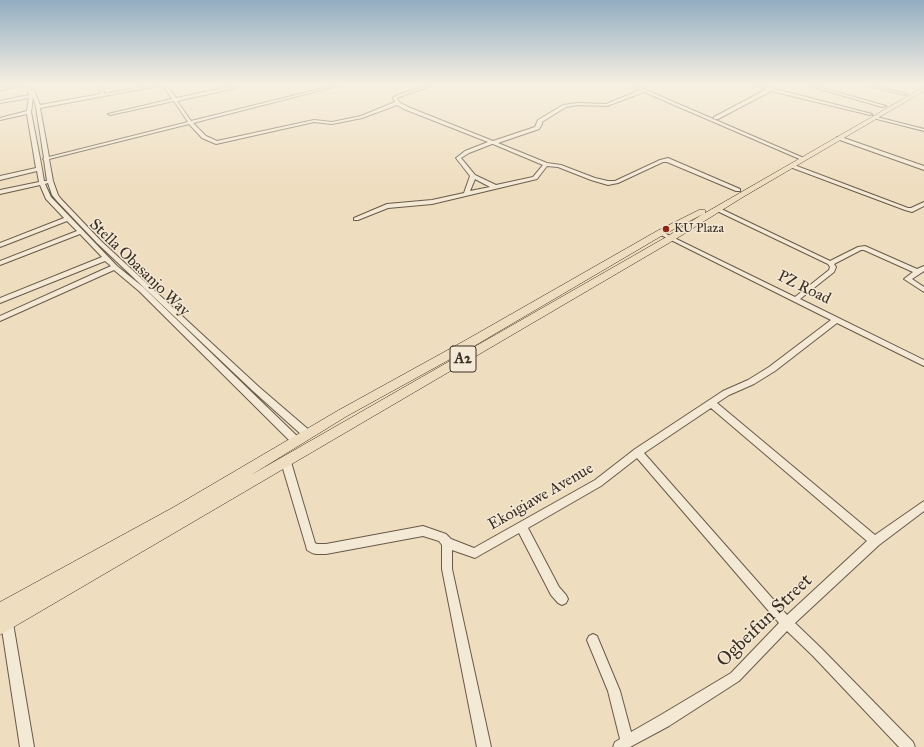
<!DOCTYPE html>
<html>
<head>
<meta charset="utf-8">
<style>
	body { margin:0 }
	canvas { display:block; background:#eeddbe }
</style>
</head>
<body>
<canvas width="924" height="747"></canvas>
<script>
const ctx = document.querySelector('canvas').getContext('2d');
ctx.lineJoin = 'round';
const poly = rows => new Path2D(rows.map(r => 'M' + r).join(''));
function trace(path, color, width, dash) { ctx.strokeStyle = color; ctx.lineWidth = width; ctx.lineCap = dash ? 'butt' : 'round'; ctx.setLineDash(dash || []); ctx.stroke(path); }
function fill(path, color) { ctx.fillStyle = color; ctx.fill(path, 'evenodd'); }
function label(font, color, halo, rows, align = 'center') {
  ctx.font = font + ' "IM FELL Great Primer",serif'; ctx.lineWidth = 3; ctx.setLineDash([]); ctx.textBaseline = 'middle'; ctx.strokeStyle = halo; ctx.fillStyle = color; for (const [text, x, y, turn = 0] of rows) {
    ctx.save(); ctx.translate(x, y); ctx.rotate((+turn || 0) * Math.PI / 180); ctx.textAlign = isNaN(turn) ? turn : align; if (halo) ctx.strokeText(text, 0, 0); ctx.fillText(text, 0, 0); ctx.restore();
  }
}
const minor = poly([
	[22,84,29,84,31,91,34,90,40,105,100,94,99,84,103,84,104,94,157,84,166,84,176,98,242,84,236,88,177,101,191,121,340,84,345,84,193,123,206,136,217,141,314,120,332,122,361,116,395,102,393,98,397,95,432,84,437,84,399,97,397,98,399,102,408,107,493,141,535,127,538,120,563,105,578,103,606,104,640,90,627,84,632,84,806,159,802,160,644,92,607,106,578,105,566,107,542,122,542,124,539,129,498,143,547,163,561,165,595,178,608,181,615,181,660,160,668,158,740,189,740,191,736,191,667,162,663,162,618,183,608,185,591,180,558,167,547,166,537,179,432,204,388,208,358,220,354,220,354,218,387,204,432,200,464,193,470,176,456,158,465,151,488,142,404,109,397,105,362,118,332,124,314,122,216,144,202,138,189,124,49,159,53,181,58,195,61,199,101,241,259,387,309,430,310,433,309,436,306,437,303,436,253,391,97,243,57,201,52,195,48,183,45,184,51,197,117,266,143,287,298,437,299,440,298,443,295,444,292,443,139,291,114,270,0,321,0,316,111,266,105,261,0,303,0,298,102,257,80,234,0,265,0,261,77,231,67,221,0,247,0,243,64,218,46,199,40,185,0,194,0,190,39,182,37,171,0,180,0,176,36,168,27,114,0,120,0,118,27,111,29,98,0,103,0,101,29,95,26,85,0,90,0,88,22,84],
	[163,85,172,99,108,114,110,115,174,101,188,122,49,157,40,108,163,85],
	[33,97,36,107,44,158,43,159,44,160,47,181,44,181,42,169,31,112,33,97],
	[492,144,493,144,543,165,533,177,496,185,475,175,461,158,469,153,492,144],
	[475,179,490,187,470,191,475,179],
	[748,84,753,84,771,88,872,114,870,115,771,91,718,119,714,119,714,117,767,89,748,84],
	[803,84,808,84,886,106,882,107,803,84],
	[861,84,867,84,907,94,905,95,861,84],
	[873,116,924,129,924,131,873,118,873,116],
	[837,137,841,137,924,166,924,170,837,139,837,137],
	[790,165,794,165,908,208,911,208,924,202,924,206,912,212,905,210,790,167,790,165],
	[717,207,830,261,858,247,865,246,917,269,924,266,924,271,912,279,924,287,924,292,904,279,913,272,864,250,861,250,834,264,836,267,834,272,800,299,924,360,924,366,837,323,775,371,754,384,729,395,717,403,875,535,924,501,924,511,879,545,795,623,821,648,913,742,915,747,899,747,813,656,787,631,739,681,669,726,630,747,613,747,615,742,620,739,608,691,587,640,589,636,593,634,597,636,620,691,631,732,659,716,731,673,779,623,637,458,601,486,528,528,559,587,566,595,568,599,566,603,562,605,558,603,551,595,519,533,475,558,452,550,452,569,491,747,477,747,442,569,442,545,439,541,423,536,326,554,316,554,312,553,307,550,306,546,281,462,283,459,286,458,289,459,291,462,315,543,317,544,326,544,423,526,446,534,451,539,474,548,595,480,635,449,723,391,748,380,769,367,831,320,657,233,658,232,662,232,795,297,829,270,830,267,828,264,715,210,714,209,717,207],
	[711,408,867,541,787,615,644,453,711,408],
	[7,617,11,619,13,623,34,747,20,747,1,623,3,619,7,617]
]);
const highway = poly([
	[924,87,924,91,743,197,674,240,0,635,0,602,174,507,339,410,466,340,657,231,699,210,705,210,705,213,924,87],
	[703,214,668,236,251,475,347,416,474,346,663,235,703,214]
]);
trace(minor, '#675a4a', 2);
trace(highway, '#3a2f24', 1);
fill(minor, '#f4e9d5');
fill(highway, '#eeddbe');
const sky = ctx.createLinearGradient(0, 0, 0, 188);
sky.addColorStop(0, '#92adc2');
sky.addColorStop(0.45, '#f7f0e2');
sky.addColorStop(1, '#f7f0e200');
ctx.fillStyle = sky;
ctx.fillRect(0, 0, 924, 188);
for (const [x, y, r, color] of [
	[666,229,4,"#8f2418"]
]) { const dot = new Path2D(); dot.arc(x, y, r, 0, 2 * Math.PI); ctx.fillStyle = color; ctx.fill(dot); trace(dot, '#f4e9d5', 1.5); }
label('13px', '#3a2f24', '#f4e9d5', [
	["KU Plaza",674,229]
], 'left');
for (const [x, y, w] of [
	[463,359,26]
]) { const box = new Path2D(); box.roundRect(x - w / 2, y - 13, w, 26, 3); ctx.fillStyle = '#f4e9d5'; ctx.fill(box); trace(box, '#3a2f24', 1); }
label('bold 15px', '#3a2f24', null, [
	["A2",463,359]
]);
label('16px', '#3a2f24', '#f4e9d5', [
	["Stella Obasanjo Way",139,268,44],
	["PZ Road",804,288,26],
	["Ekoigiawe Avenue",541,497,-30]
]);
label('19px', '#3a2f24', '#f4e9d5', [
	["Ogbeifun Street",765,621,-44]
]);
</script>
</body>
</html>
